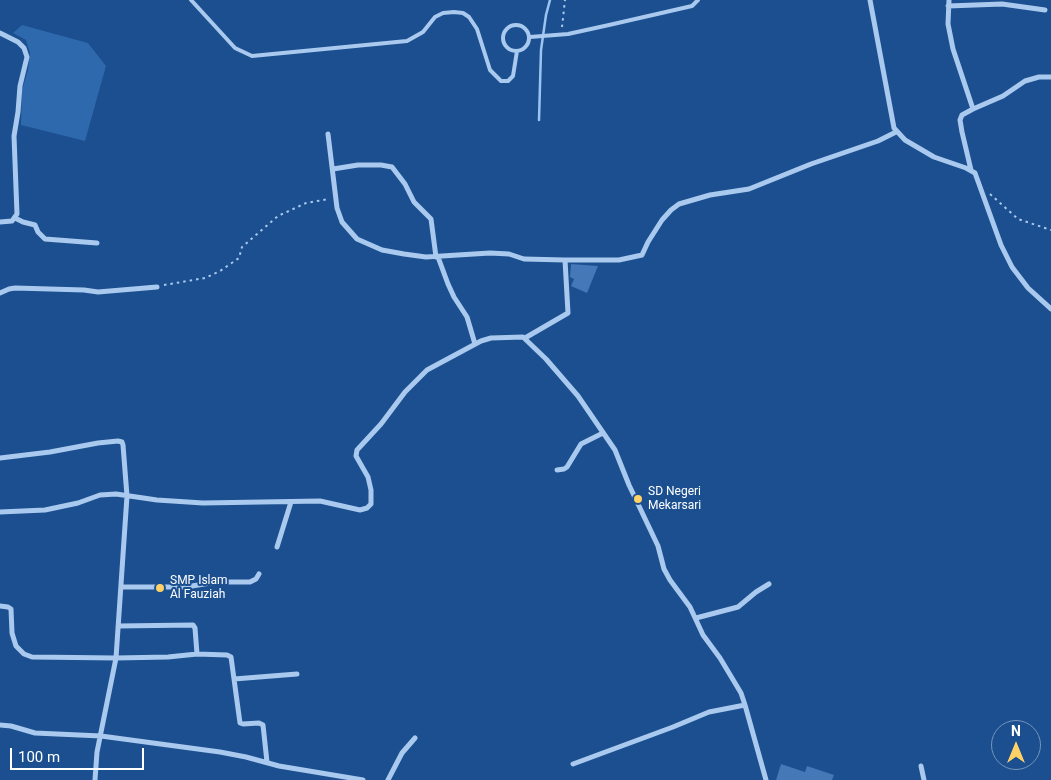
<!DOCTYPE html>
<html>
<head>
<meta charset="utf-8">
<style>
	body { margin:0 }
	#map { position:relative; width:1051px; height:780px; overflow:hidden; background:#1b4f8f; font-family:Roboto,sans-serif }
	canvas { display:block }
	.north { position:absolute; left:991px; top:720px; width:50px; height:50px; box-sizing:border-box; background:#1b4f8f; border:1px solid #7695bc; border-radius:50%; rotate:0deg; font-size:14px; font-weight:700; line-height:20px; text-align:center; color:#fff }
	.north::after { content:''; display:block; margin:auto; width:18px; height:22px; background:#ffd166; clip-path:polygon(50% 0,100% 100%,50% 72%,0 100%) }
	.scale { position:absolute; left:10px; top:748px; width:134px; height:22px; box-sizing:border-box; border:2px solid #fff; border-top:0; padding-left:6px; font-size:15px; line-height:18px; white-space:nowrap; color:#fff; -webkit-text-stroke:4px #1b4f8f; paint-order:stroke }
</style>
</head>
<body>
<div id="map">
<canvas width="1051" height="780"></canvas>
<div class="north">N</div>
<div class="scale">100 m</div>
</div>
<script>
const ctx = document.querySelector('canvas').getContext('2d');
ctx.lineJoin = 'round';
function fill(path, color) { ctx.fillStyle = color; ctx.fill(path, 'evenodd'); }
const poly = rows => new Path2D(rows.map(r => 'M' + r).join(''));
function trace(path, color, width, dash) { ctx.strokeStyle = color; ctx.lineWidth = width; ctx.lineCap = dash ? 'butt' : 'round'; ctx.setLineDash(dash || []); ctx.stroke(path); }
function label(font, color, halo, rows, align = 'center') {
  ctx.font = font + ' Roboto,sans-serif'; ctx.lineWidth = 4; ctx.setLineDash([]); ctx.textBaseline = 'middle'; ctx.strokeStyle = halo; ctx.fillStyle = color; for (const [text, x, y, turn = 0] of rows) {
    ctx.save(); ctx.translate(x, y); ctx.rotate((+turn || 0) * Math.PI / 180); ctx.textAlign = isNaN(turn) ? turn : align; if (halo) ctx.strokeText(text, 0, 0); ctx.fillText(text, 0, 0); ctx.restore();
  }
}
fill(poly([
	[22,25,88,43,106,66,85,141,21,125,22,90,28,70,30,53,26,40,13,33]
]), '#2e69ad');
trace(poly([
	[539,120,541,50,546,15,550,0]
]), '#9cc4f0', 2.5);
fill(poly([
	[571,264,598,266,587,293,571,286,574,279,570,277],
	[781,764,805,772,807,766,834,775,832,780,776,780]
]), '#4478b7');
trace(poly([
	[562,27,565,0],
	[990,194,1018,219,1051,230],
	[164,285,205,278,220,271,239,258,242,247,278,216,306,203,329,199]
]), '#a9c9ee', 2, [2.5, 4]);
trace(poly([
	[191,0,235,48,252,56,407,41,423,32,435,17,443,13,454,12,463,13,469,17,477,29,490,70,501,81,508,81,513,76,517,51],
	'503 38a13 13 0 1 1 26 0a13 13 0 1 1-26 0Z',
	[530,37,568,34,609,25,692,6,698,0]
]), '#a9c9ee', 4);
trace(poly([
	[870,0,894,128,905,140,934,157,966,168,975,173,1001,245,1012,267,1028,288,1051,309],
	[949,0,948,24,953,49,973,109],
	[948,6,1002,4,1045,10],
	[0,33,18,42,24,48,27,57,20,86,18,112,14,136,17,214,12,221,0,222],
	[328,134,337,208,342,222,357,239,382,250,404,254,426,257,490,253,509,254,524,259,565,260],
	[333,169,358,165,381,165,392,167,405,184,414,202,431,219,436,257],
	[971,170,962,132,960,120,962,115,973,109,1003,96,1025,81,1039,77,1051,77],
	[15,218,23,222,35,225,38,232,45,239,97,243],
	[438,257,448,284,454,297,467,317,475,344],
	[0,293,9,289,15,288,84,290,98,292,157,287],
	[525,338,568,313,565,260,619,260,642,255,648,242,662,220,671,210,679,204,710,195,749,189,811,164,878,141,896,132],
	[0,458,50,452,98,443,118,441,122,442,123,445,127,496,116,658,97,752,95,780],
	[557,470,564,469,567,467,581,444,603,433],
	[0,512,45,510,78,503,100,495,116,494,157,500,203,503,320,501,360,510,367,508,371,504,371,490,368,477,356,456,357,450,381,424,405,392,427,370,481,341,491,338,523,337,546,359,578,396,615,450,629,485,658,546,664,569,670,580,690,607,703,635,720,658,741,693,745,705,766,780],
	[277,547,291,502],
	[121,587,186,587,216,582,250,582,256,579,259,574],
	[0,606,8,607,11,609,12,633,16,646,24,654,32,657,116,658,168,657,197,654],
	[696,618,738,607,756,592,769,584],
	[118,626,193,625,195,628,197,654,227,655,231,657,240,723,243,724,259,723,263,725,267,762],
	[234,679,297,674],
	[0,725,11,726,35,733,101,736,220,752,246,757,279,766,363,780],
	[573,764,673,727,709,712,745,705],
	[921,766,924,780],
	[388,780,402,753,415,738]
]), '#a9c9ee', 5);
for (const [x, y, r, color] of [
	[638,499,5,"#ffd166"],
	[160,588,5,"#ffd166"]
]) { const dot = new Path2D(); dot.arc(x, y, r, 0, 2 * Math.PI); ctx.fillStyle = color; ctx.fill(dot); trace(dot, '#1b4f8f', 2); }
label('12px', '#fff', '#1b4f8f', [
	["SD Negeri",648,492],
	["Mekarsari",648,506],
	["SMP Islam",170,581],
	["Al Fauziah",170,595]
], 'left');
</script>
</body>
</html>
